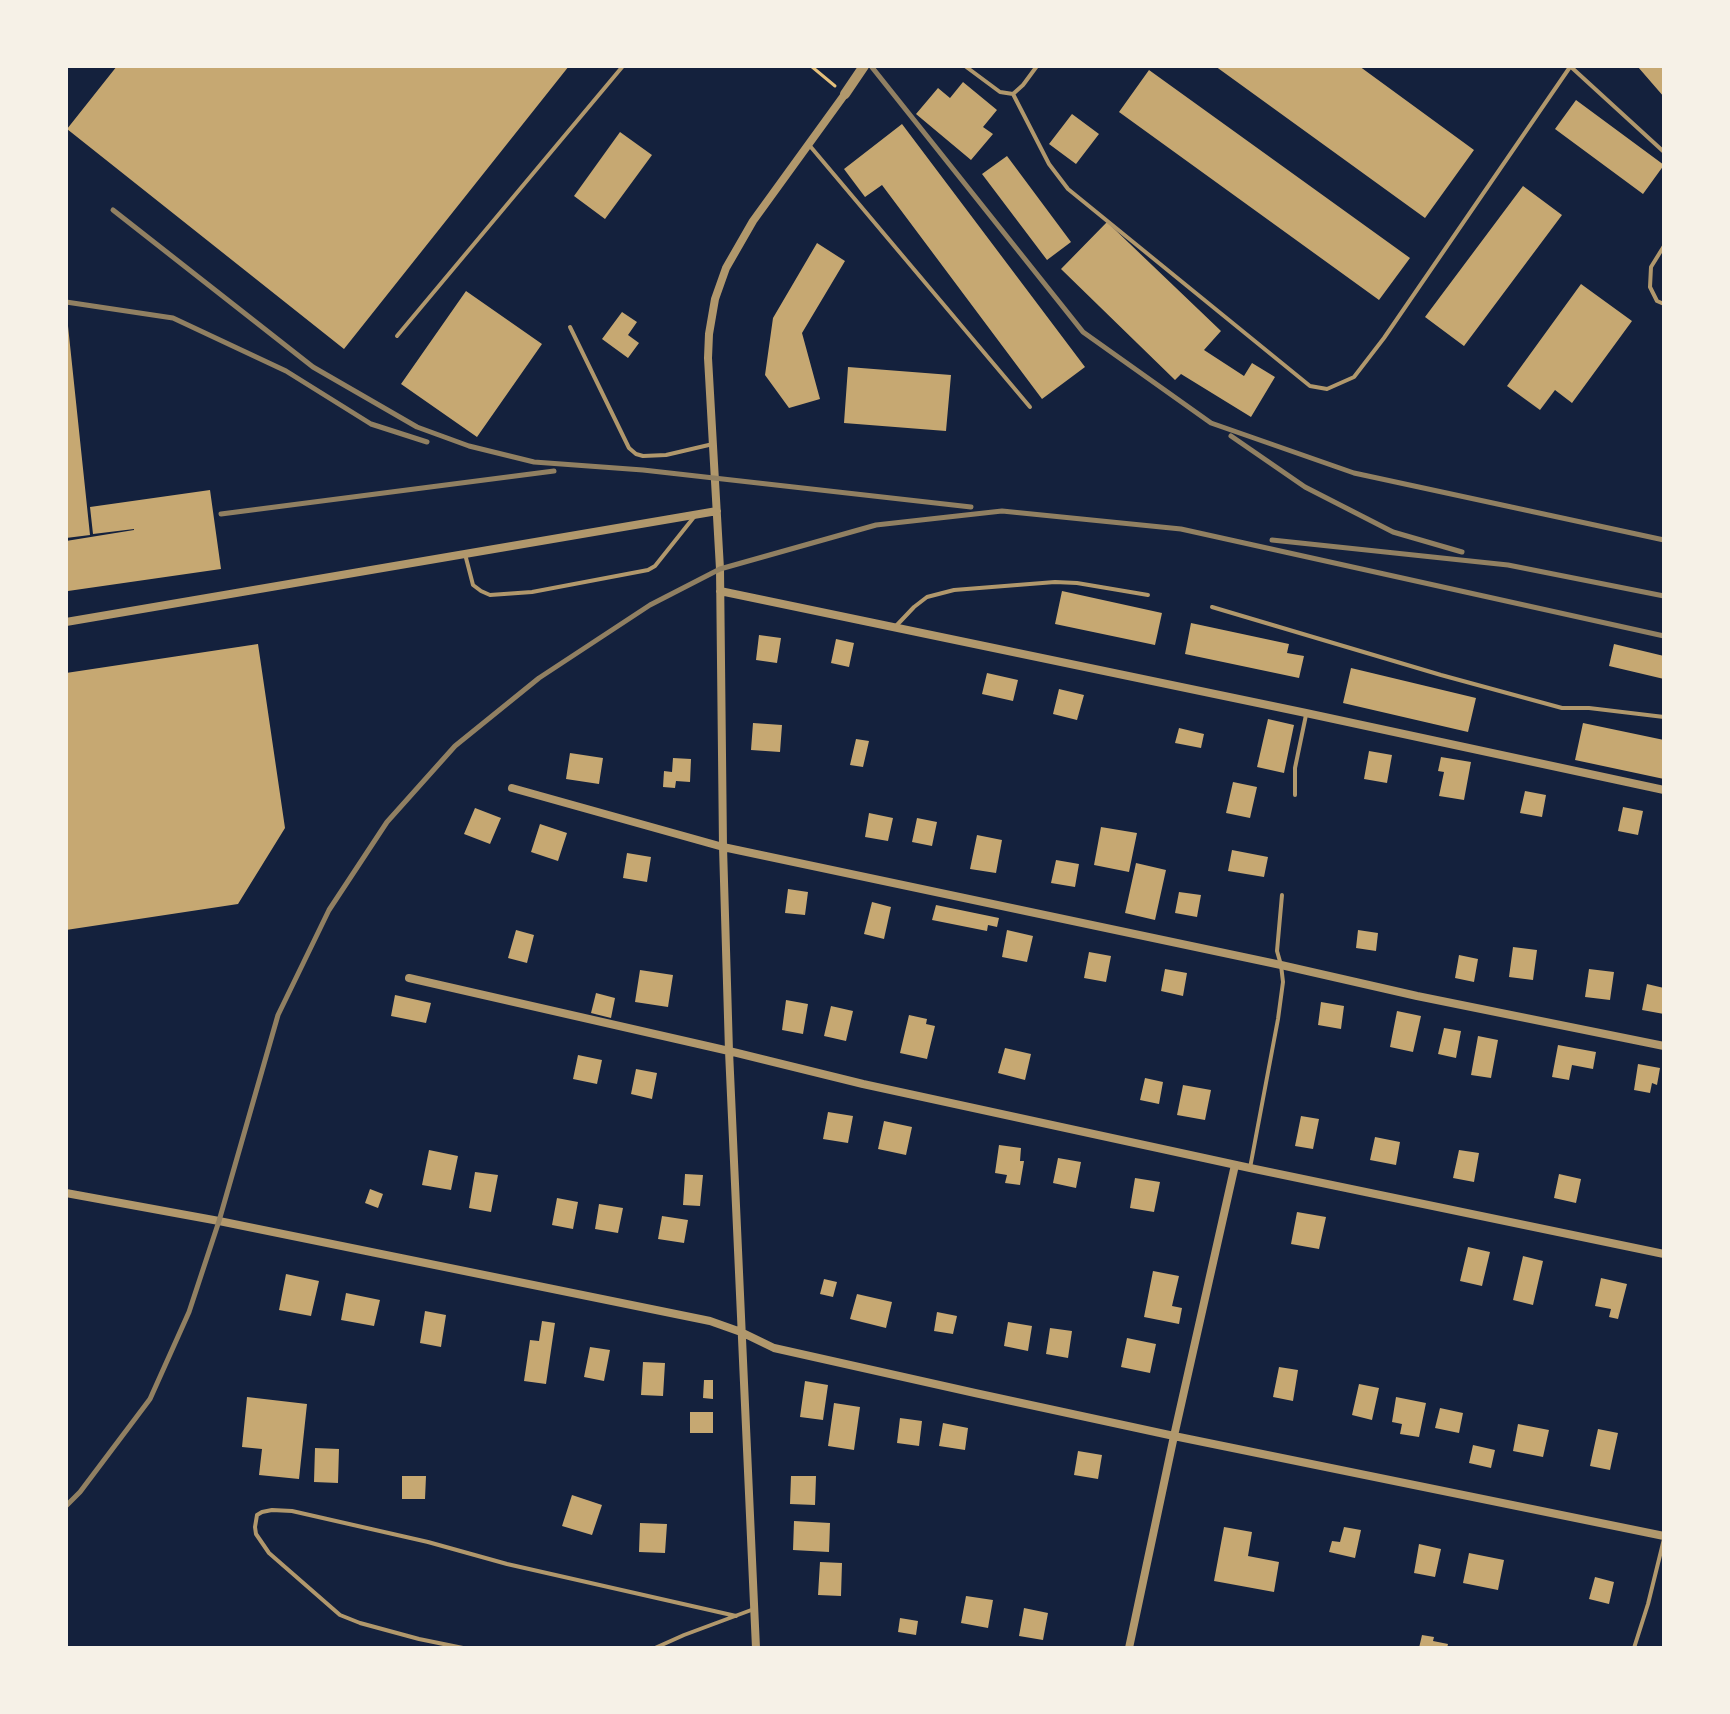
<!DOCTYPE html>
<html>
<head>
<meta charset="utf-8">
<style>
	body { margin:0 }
	#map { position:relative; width:1730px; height:1714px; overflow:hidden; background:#14213d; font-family:"Open Sans",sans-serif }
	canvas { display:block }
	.frame { position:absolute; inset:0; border:68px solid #f6f1e7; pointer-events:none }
</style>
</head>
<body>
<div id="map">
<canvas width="1730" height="1714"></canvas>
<div class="frame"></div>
</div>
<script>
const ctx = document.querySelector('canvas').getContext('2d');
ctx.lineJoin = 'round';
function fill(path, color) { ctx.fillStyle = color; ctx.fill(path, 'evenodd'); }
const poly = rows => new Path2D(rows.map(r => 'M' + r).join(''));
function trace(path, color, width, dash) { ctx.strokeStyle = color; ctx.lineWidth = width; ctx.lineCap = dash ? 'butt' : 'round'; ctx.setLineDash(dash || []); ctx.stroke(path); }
fill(poly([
	[117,66,569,66,344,349,67,129],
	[1215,66,1359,66,1474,150,1425,218],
	[1640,66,1664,66,1664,97,1638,67],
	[1149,70,1410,258,1379,300,1119,112],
	[963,82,997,110,983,127,993,134,971,160,916,114,938,88,950,98],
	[1576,100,1664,165,1643,194,1555,129],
	[1072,114,1099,134,1076,164,1049,144],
	[902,124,1085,367,1042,399,882,185,865,197,844,169],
	[620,132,652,155,605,219,574,196],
	[1007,156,1071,242,1047,260,982,174],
	[1523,186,1562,215,1464,346,1425,317],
	[1107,222,1221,331,1204,350,1244,376,1252,363,1275,377,1251,417,1181,374,1175,380,1061,269],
	[817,243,845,261,802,333,820,399,789,408,765,375,773,318],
	[1581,284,1632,321,1572,403,1555,390,1540,410,1507,386],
	[466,291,542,344,477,437,401,384],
	[622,312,637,322,628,335,639,343,628,358,602,339],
	[66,326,68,326,90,535,66,538],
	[848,367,951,375,946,431,844,423],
	[210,490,221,569,68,591,66,583,66,557,68,556,66,541,134,530,134,529,93,534,90,507],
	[1062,591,1162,613,1155,645,1055,624],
	[1191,623,1289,644,1287,653,1304,656,1299,678,1185,654],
	[759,635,781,638,777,663,756,660],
	[836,639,854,643,849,667,831,663],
	[258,644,285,828,238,904,66,930,66,673],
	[1614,644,1664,656,1664,679,1609,666],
	[1351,668,1476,698,1468,732,1343,703],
	[987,673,1018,680,1013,701,982,694],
	[1059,689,1084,695,1077,720,1053,714],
	[1268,719,1294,725,1284,773,1257,767],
	[753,723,782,725,780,752,751,750],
	[1583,723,1664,740,1664,779,1575,760],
	[1179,728,1204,734,1201,748,1175,743],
	[856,739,869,741,863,767,850,765],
	[1369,751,1392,755,1387,783,1364,779],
	[570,753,603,758,599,784,566,779],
	[1441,757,1471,762,1464,800,1439,796,1444,772,1438,771],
	[673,758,691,759,690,782,676,781,675,788,663,787,664,771,672,772],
	[1233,782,1257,787,1250,818,1226,813],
	[1525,791,1546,795,1542,817,1520,813],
	[1623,807,1643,811,1638,835,1618,831],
	[475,808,501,818,490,844,464,834],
	[869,813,893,818,888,841,865,837],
	[917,818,937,822,932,846,912,842],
	[540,824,567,833,558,861,531,852],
	[1101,827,1137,833,1129,872,1094,865],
	[977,835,1002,840,996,873,970,869],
	[1232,850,1268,857,1264,877,1228,871],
	[627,853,651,857,647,882,623,878],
	[1056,860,1079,864,1075,887,1051,883],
	[1136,863,1166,870,1155,920,1125,913],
	[788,889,808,892,805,915,785,913],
	[1179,892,1201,895,1197,917,1175,913],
	[872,902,891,907,884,939,864,934],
	[936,905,999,918,997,927,988,925,987,931,932,920],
	[516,930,534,935,527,963,508,958],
	[1007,930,1033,936,1027,962,1002,957],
	[1358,930,1378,933,1376,951,1356,948],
	[1513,947,1537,950,1533,980,1509,977],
	[1089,952,1111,956,1106,982,1084,978],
	[1459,955,1478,959,1474,982,1455,978],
	[1165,969,1187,973,1183,996,1161,991],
	[1589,969,1614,972,1610,1000,1585,997],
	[640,970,673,975,668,1007,635,1002],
	[1647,984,1664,988,1664,1014,1642,1010],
	[596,993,615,998,611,1018,591,1013],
	[395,995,431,1003,426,1023,391,1016],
	[786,1000,808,1004,803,1034,782,1030],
	[1321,1002,1344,1006,1341,1029,1318,1025],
	[831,1006,853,1011,846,1041,824,1036],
	[1397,1011,1421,1016,1413,1052,1390,1047],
	[909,1015,927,1019,926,1024,935,1026,927,1059,900,1053],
	[1444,1028,1461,1031,1456,1058,1438,1054],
	[1478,1036,1498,1040,1491,1078,1471,1075],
	[1558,1045,1596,1052,1593,1069,1572,1065,1569,1080,1552,1077],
	[1005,1048,1031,1054,1025,1080,998,1073],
	[578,1055,602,1060,597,1084,573,1079],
	[1638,1064,1660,1068,1657,1085,1652,1083,1650,1093,1634,1090],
	[636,1069,657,1073,652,1099,631,1094],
	[1145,1078,1163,1082,1159,1104,1140,1100],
	[1183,1085,1211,1090,1205,1120,1177,1115],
	[828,1112,853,1116,848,1143,823,1139],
	[1301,1116,1319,1119,1313,1149,1295,1146],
	[884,1121,912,1127,906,1155,878,1149],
	[1375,1137,1400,1142,1396,1165,1370,1160],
	[999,1145,1021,1148,1020,1161,1024,1161,1020,1185,1005,1183,1007,1175,995,1173],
	[429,1150,458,1156,451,1190,422,1185],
	[1459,1150,1479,1153,1474,1182,1453,1178],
	[1058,1158,1081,1162,1076,1188,1053,1183],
	[475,1172,498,1175,491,1212,469,1208],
	[685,1174,703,1175,700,1206,683,1205],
	[1559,1174,1581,1179,1576,1203,1554,1198],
	[1135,1178,1160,1182,1154,1212,1130,1208],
	[370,1189,383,1194,378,1208,365,1203],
	[557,1198,578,1202,573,1229,552,1225],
	[599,1204,623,1208,618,1233,595,1229],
	[1297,1212,1326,1217,1319,1249,1291,1244],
	[662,1216,688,1220,684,1243,658,1239],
	[1468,1247,1490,1252,1482,1286,1460,1281],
	[1523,1256,1543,1261,1533,1305,1513,1300],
	[1153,1271,1179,1276,1172,1306,1182,1308,1179,1324,1144,1317],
	[286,1274,319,1281,311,1316,279,1310],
	[1601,1278,1627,1284,1618,1319,1609,1317,1611,1309,1595,1306],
	[824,1279,837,1282,833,1297,820,1294],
	[346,1293,380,1300,374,1326,341,1320],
	[857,1294,892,1302,886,1328,850,1319],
	[425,1311,446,1315,441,1347,420,1343],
	[937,1312,957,1316,953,1334,934,1331],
	[542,1321,555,1323,546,1384,524,1381,530,1340,539,1341],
	[1008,1322,1032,1326,1028,1351,1004,1346],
	[1050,1328,1072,1331,1068,1358,1046,1354],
	[1127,1338,1156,1344,1150,1373,1121,1367],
	[590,1347,610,1350,604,1381,584,1377],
	[643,1362,665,1363,663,1396,641,1395],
	[1279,1367,1298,1370,1293,1401,1273,1397],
	[704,1380,713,1380,713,1399,703,1398],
	[805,1381,828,1385,823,1420,800,1417],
	[1359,1384,1379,1388,1372,1420,1352,1415],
	[247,1397,307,1404,299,1479,259,1475,262,1449,242,1447],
	[1396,1397,1426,1403,1419,1437,1400,1434,1402,1424,1392,1422],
	[834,1403,860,1407,854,1450,828,1446],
	[1440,1408,1463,1413,1459,1433,1435,1428],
	[690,1412,713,1412,713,1433,690,1433],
	[900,1418,922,1421,919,1446,897,1443],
	[943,1423,968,1428,965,1450,939,1446],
	[1518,1424,1549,1430,1543,1457,1513,1451],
	[1598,1429,1618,1433,1610,1470,1590,1466],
	[1473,1445,1495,1450,1491,1468,1469,1463],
	[315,1448,339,1449,338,1483,314,1482],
	[1078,1451,1102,1455,1098,1479,1074,1475],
	[402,1476,426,1476,425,1499,402,1499],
	[791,1476,816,1476,815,1505,790,1504],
	[572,1495,602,1505,592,1535,562,1526],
	[794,1521,830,1523,829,1552,793,1550],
	[640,1523,667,1524,665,1553,639,1552],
	[1224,1527,1252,1532,1248,1556,1279,1562,1274,1592,1214,1581],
	[1344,1527,1361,1530,1355,1558,1329,1552,1332,1541,1340,1542],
	[1419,1544,1441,1549,1435,1577,1414,1573],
	[1469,1553,1504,1560,1498,1590,1463,1583],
	[820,1562,842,1563,841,1596,818,1595],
	[1595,1577,1614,1582,1609,1604,1589,1599],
	[966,1596,993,1600,988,1628,961,1623],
	[1024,1608,1048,1613,1043,1640,1019,1636],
	[900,1618,918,1621,916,1635,898,1632],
	[1422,1635,1434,1637,1433,1641,1448,1644,1447,1648,1419,1648]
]), '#c6a872');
trace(poly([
	[811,66,835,86]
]), '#e5c07b', 3);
trace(poly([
	[965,66,1000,92,1013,94,1023,85,1037,66],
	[1570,66,1664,152],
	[1013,94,1049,164,1068,189,1310,386,1327,389,1354,377,1384,338,1570,67],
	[810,146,1030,407],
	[1664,246,1651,267,1650,287,1657,301,1664,304],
	[570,327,629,448,636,454,643,456,666,455,713,444],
	[397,336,623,66],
	[465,554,473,585,481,591,490,595,532,592,648,570,655,566,694,517],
	[1212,607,1441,675,1562,708,1589,708,1664,717],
	[896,626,914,607,927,597,954,590,1055,582,1077,583,1148,595],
	[1295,795,1295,768,1306,715],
	[1250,1168,1278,1019,1283,982,1281,965,1277,951,1282,895],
	[463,1648,419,1639,360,1623,340,1615,269,1553,256,1534,255,1527,257,1515,262,1512,272,1510,292,1511,428,1542,507,1564,736,1616],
	[655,1648,684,1635,754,1609],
	[1634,1648,1648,1604,1664,1539]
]), '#b1986c', 4);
trace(poly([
	[720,591,1306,713,1664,790],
	[66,622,717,511],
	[512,788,723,847,1281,965,1417,996,1664,1046],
	[409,978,729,1051,863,1084,1250,1168,1664,1254],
	[66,1193,219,1221,710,1321,741,1332,774,1348,975,1393,1174,1436,1664,1536],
	[756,1648,729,1051,723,847,720,569,708,358,709,334,715,299,726,268,753,221,845,94],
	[1129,1648,1174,1436,1235,1165]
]), '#b1986c', 8);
trace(poly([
	[845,94,864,66]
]), '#b1986c', 10);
trace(poly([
	[871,66,1083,332,1211,423,1354,473,1664,540],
	[113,210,313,367,417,427,469,446,534,462,643,470,971,507],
	[66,302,173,318,286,371,371,424,427,442],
	[1231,436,1305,487,1393,532,1462,552],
	[221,514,554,471],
	[1272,540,1508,565,1664,596],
	[66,1506,80,1492,150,1399,189,1312,219,1221,278,1015,329,910,387,822,455,746,539,678,650,605,720,569,876,525,1002,511,1181,529,1664,636]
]), '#918062', 5);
</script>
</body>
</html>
